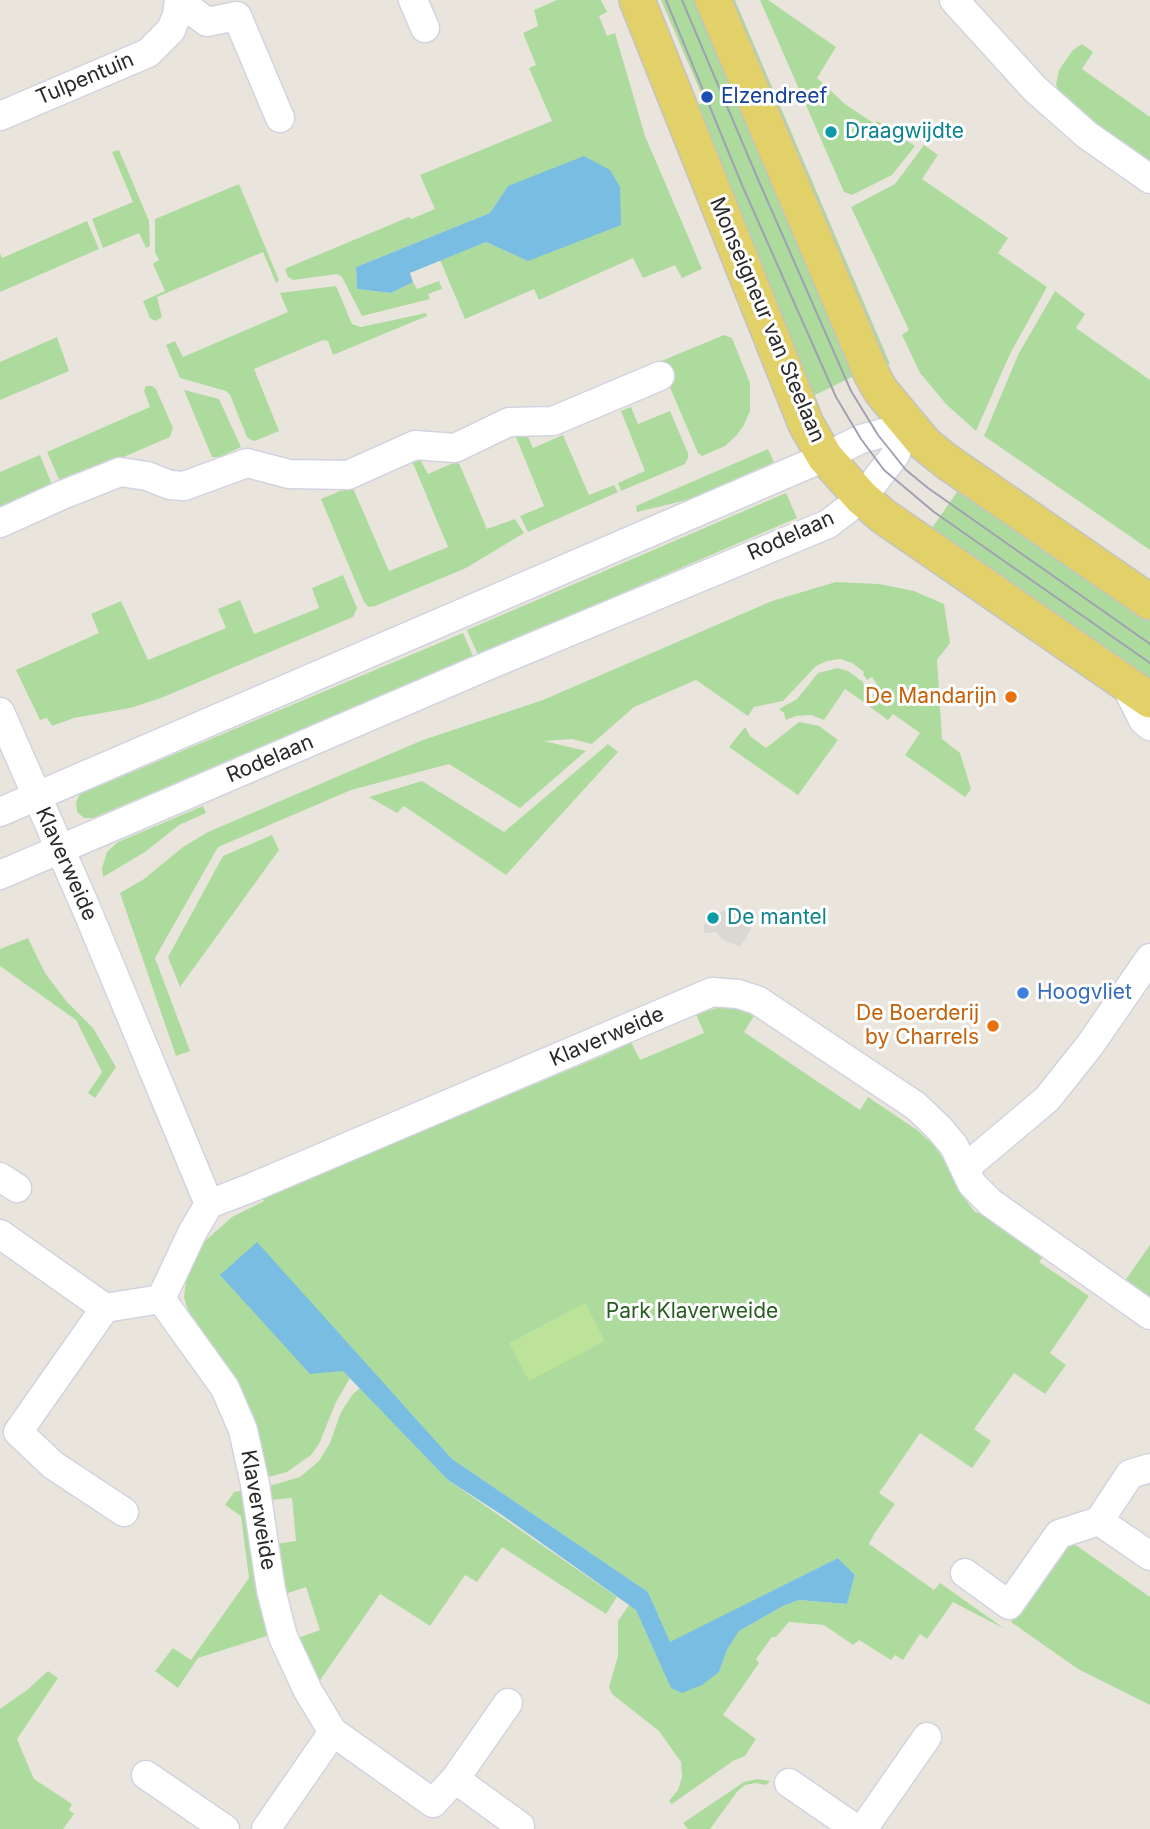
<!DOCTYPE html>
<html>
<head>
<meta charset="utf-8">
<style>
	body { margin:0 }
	canvas { display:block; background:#eae5dc }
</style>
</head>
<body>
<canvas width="1150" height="1829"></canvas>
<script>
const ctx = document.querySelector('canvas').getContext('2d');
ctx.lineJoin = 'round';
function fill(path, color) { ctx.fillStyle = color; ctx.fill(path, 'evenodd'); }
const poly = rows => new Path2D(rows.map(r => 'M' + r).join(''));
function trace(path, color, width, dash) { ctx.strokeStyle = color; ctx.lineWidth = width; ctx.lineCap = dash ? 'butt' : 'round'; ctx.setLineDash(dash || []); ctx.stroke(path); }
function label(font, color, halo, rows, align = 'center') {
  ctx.font = font + ' Inter,sans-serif'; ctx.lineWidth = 6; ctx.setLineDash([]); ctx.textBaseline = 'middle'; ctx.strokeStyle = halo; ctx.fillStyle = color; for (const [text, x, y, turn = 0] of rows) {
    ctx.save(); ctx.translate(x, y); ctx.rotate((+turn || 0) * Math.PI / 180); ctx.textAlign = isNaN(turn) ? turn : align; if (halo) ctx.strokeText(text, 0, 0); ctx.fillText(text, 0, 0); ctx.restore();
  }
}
fill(poly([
	[557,0,601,0,607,12,599,16,607,36,615,33,645,136,702,269,682,278,675,265,643,278,633,258,539,300,534,289,465,319,440,260,486,242,528,261,508,186,490,213,356,267,357,289,391,293,413,282,417,289,439,281,442,289,428,294,430,299,362,316,342,277,337,274,293,280,288,277,285,269,289,267,409,217,411,219,435,209,420,175,552,121,529,68,536,65,523,33,538,26,534,10],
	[661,0,703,0,860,373,813,396,692,108,705,102],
	[721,0,735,0,890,364,879,368],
	[760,0,768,0,836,47,817,78,846,105,875,124,877,121,915,146,892,175,852,195,844,192],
	[1082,44,1093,52,1082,69,1150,117,1150,165,1108,135,1061,96,1056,85,1059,70,1073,50],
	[924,145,938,155,922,179,1008,238,998,253,1047,287,1010,354,976,431,946,404,920,373,902,335,909,330,851,207,895,184],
	[119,150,149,221,150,246,146,248,139,233,103,248,92,219,133,202,112,152],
	[239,184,279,280,276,283,263,252,157,297,162,317,155,321,150,318,143,301,165,291,153,264,159,260,155,252,155,219],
	[87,221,99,249,0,292,0,253,2,258],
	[336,286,352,324,361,327,426,313,427,316,333,355,328,341,323,340,254,369,279,431,255,441,251,440,247,437,230,395,226,391,180,378,166,345,175,341,183,357,288,312,280,293],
	[1055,291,1085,314,1076,328,1150,380,1150,550,984,436,1019,353],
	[724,335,732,338,750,383,750,411,744,425,736,436,725,446,702,456,698,453,659,362],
	[57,337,69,371,0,400,0,362],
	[146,386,152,386,156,389,173,428,170,437,61,484,47,452,150,407,144,391],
	[184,390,219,399,241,447,219,457,212,457],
	[631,407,638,424,670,411,688,453,688,458,685,464,621,491,618,483,645,471,621,411],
	[526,432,533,448,563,435,589,495,614,485,618,492,528,532,520,516,544,506,516,437],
	[768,449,774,462,695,498,637,512,636,506],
	[40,455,53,487,0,509,0,472],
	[420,459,428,474,458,461,487,529,515,519,524,533,466,568,375,606,369,607,364,602,321,499,352,486,389,571,448,547,412,461],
	[959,489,1150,621,1150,683,930,531],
	[786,493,797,518,478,655,467,630],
	[343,575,357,608,353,617,161,698,130,708,74,718,52,726,47,718,40,720,16,670,99,633,91,614,121,601,148,660,226,628,218,609,240,600,254,634,319,608,312,588],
	[836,582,879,584,914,591,944,604,950,643,937,660,942,739,960,753,971,789,965,797,905,755,920,733,893,714,888,720,870,707,874,692,878,692,876,683,872,677,867,680,863,674,864,672,852,663,840,659,827,661,816,666,783,701,754,707,748,716,696,680,634,707,592,744,572,739,544,741,586,751,520,808,449,764,351,790,218,847,155,958,190,1051,176,1056,120,893,144,879,183,847,208,832,423,740,543,700,772,601],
	[463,633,473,656,93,818,84,818,77,812,76,802,80,794],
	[838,668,848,671,863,682,866,697,865,703,845,689,824,720,811,715,796,716,786,720,784,713,779,709,797,699,818,673],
	[799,722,819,726,838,740,798,795,729,747,745,727,750,736,766,748],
	[608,744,618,752,506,875,404,806,397,813,369,797,422,781,504,832],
	[203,806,206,813,179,825,145,852,103,877,102,868,107,852,118,842],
	[272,835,279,850,180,987,168,957,223,856],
	[28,938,45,973,67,1002,93,1028,116,1067,95,1098,88,1093,102,1072,76,1020,0,966,0,949],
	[728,1005,755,1014,744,1032,860,1110,868,1097,917,1130,934,1145,946,1163,958,1190,975,1212,989,1216,1045,1254,1039,1262,1089,1296,1050,1353,1066,1365,1045,1394,1014,1373,974,1429,991,1441,972,1468,920,1433,879,1493,895,1504,874,1534,869,1544,934,1590,940,1583,1005,1629,953,1602,927,1639,920,1634,903,1660,895,1655,891,1660,859,1640,853,1645,824,1625,789,1622,776,1637,772,1637,756,1659,759,1663,723,1715,756,1739,745,1756,733,1761,672,1804,669,1801,678,1790,682,1777,681,1762,659,1731,612,1694,609,1687,618,1656,618,1621,629,1605,636,1610,671,1687,719,1672,727,1650,739,1631,783,1606,799,1600,847,1604,855,1575,838,1558,670,1643,648,1592,452,1459,397,1398,343,1371,350,1378,336,1402,319,1444,311,1455,287,1472,265,1478,257,1434,244,1398,190,1315,184,1298,186,1280,193,1260,205,1241,232,1217,264,1201,262,1198,607,1054,631,1042,640,1060,704,1033,696,1014],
	[1150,1245,1150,1300,1124,1282],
	[360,1388,448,1480,617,1597,606,1614,502,1547,477,1582,465,1575,430,1626,380,1594,316,1686,298,1638,320,1630,306,1587,285,1594,275,1544,296,1541,292,1498,270,1500,266,1487,300,1477,319,1461,330,1443,341,1412,353,1394],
	[245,1490,273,1634,198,1658,178,1688,155,1671,173,1648,191,1660,249,1578,241,1516,225,1505,234,1492],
	[1067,1539,1150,1597,1150,1705,1078,1669,1011,1622],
	[48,1671,58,1678,17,1739,34,1779,72,1804,69,1810,74,1814,63,1829,0,1829,0,1709,27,1690],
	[758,1779,770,1781,766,1785,756,1783,745,1785,737,1792,710,1829,688,1829,683,1823,744,1782]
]), '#addb9e');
fill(poly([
	[585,1303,605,1341,529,1381,509,1343]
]), '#bde29a');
fill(poly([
	[723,910,752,928,740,947,722,939,716,932,704,933,704,925,711,911,717,916]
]), '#dbd8d3');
fill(poly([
	[584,156,610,170,620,187,621,225,528,261,486,242,410,273,413,282,391,293,357,289,356,267,490,213,508,186],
	[257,1242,452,1459,648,1592,670,1642,838,1558,855,1575,847,1604,799,1600,783,1606,739,1631,727,1650,719,1672,702,1685,682,1693,671,1688,636,1610,502,1515,448,1480,343,1371,310,1374,220,1275]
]), '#79bde2');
const minor = poly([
	[183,0,179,1,207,22,237,16,280,118],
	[413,0,425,28],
	[954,0,1035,89,1087,135,1150,179],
	[0,116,148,53,171,30,177,15,179,0],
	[0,523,62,495,120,472,147,476,170,485,184,486,247,463,289,474,348,475,415,445,455,448,509,422,553,421,660,376],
	[1124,682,1143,720,1150,726],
	[0,712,86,908,209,1204],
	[0,812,825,457,861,439,908,426],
	[0,875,487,666,828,524,862,498,895,455,908,426],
	[965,1168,1047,1099,1090,1045,1150,958],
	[0,1177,17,1188],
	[0,1234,105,1308,161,1299],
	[105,1308,18,1432,53,1465,124,1512],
	[1099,1521,1150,1556],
	[965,1573,1009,1605,1059,1534,1099,1521,1130,1474,1150,1468],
	[508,1703,455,1779,433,1803,333,1732,308,1691,283,1637,271,1590,255,1484,243,1430,225,1388,161,1299,192,1233,209,1204,253,1187,712,992,738,994,757,1000,916,1106,939,1128,954,1146,972,1184,991,1203,1150,1315],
	[146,1775,225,1829],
	[455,1779,520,1826],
	[789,1783,856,1829],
	[266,1829,333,1732],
	[863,1829,927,1737]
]);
const major = poly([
	[637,0,806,424,825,457,862,498,883,516,1150,700],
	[713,0,872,375,881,391,925,444,946,461,1150,602]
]);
trace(minor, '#d2d3e0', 31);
trace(major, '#c3c3c3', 38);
trace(minor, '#fff', 28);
trace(major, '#e2d069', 35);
trace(poly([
	[666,0,742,185,836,397,861,439,884,470,934,512,1150,663],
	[682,0,757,177,851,391,878,435,906,470,928,488,1150,644]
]), '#a0a1b2', 2);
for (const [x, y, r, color] of [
	[707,97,7,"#1a4fb4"],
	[831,132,7,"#0f9aa8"],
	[1011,697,7,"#e8710a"],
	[713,918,7,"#0f9aa8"],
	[1023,993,7,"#3f7fe0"],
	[993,1026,7,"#e8710a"]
]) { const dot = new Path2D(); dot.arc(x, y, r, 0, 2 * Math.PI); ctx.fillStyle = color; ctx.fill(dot); trace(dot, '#fff', 2.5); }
label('21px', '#292929', '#fff', [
	["Tulpentuin",85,79,-23],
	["Monseigneur van Steelaan",767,320,67],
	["Rodelaan",791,536,-24],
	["Rodelaan",270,759,-23],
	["Klaverweide",66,864,66],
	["Klaverweide",607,1037,-23],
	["Klaverweide",258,1510,80]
]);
label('21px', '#164399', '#fff', [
	["Elzendreef",721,97]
], 'left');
label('21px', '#0d838f', '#fff', [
	["Draagwijdte",845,132],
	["De mantel",727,918]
], 'left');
label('21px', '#c56008', '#fff', [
	["De Mandarijn",997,697],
	["De Boerderij",979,1014],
	["by Charrels",979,1038]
], 'right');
label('21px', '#366cbe', '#fff', [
	["Hoogvliet",1037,993]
], 'left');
label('21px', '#285f21', '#fff', [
	["Park Klaverweide",692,1312]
]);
</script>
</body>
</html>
